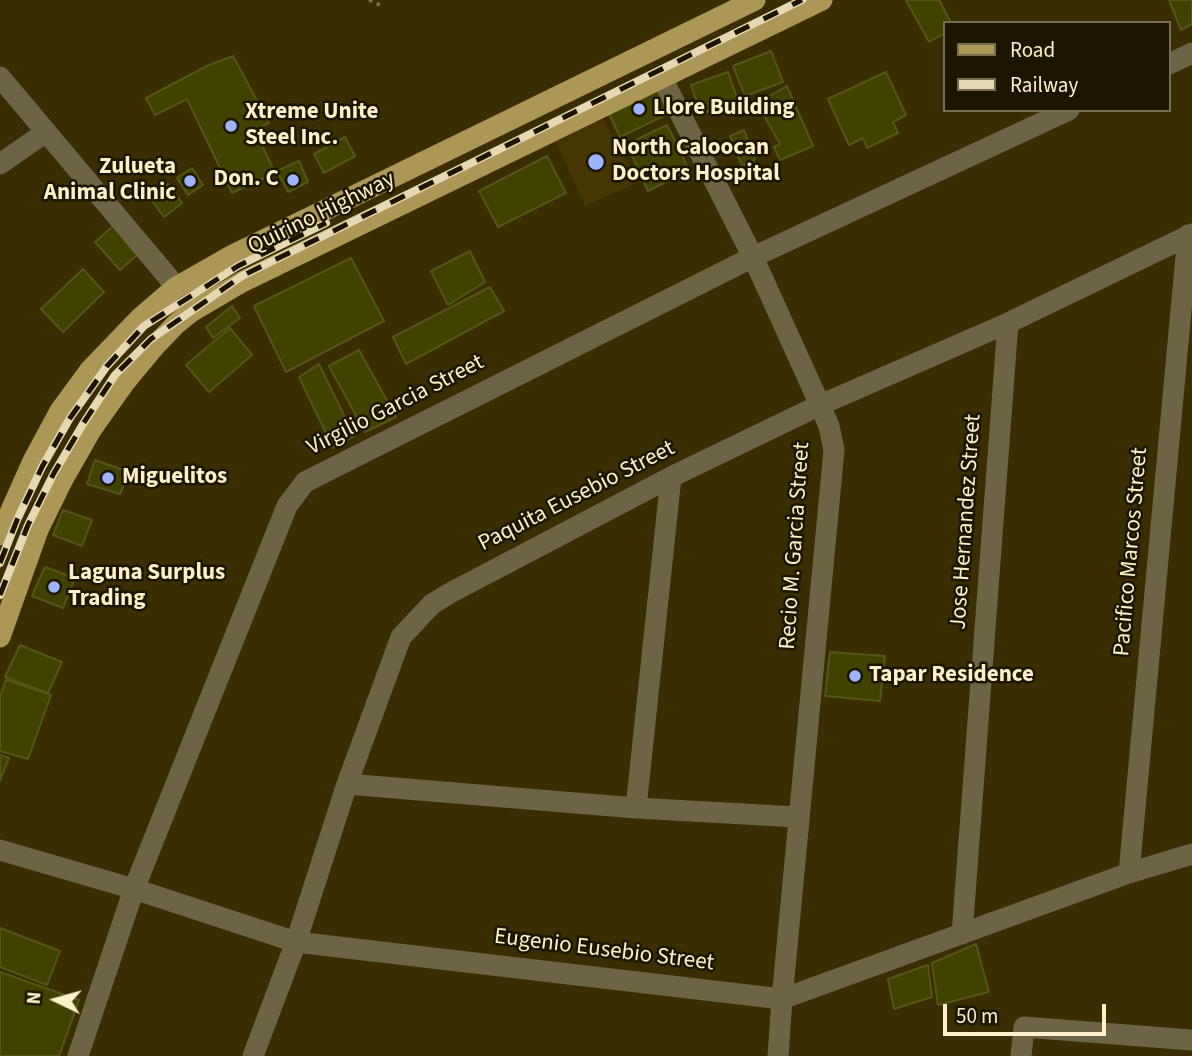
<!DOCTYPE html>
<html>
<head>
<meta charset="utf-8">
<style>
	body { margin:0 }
	#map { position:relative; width:1192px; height:1056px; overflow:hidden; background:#3a2d01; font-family:"Source Sans 3",sans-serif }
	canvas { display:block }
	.legend { position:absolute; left:943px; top:21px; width:228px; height:91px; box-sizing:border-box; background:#1d1500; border:2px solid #776d51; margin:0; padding:9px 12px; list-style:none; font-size:21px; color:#fdf0ca }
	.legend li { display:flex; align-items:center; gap:14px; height:35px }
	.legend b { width:35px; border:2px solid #776d51 }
	.north { position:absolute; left:21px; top:965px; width:70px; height:70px; -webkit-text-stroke:5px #1d1500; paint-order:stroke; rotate:275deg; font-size:19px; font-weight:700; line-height:28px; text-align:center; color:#fdf0ca }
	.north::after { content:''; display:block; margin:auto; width:24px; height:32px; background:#fdf0ca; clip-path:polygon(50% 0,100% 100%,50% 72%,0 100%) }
	.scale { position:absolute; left:943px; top:1004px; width:163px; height:32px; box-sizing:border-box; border:4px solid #fdf0ca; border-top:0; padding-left:9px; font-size:21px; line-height:24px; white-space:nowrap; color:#fdf0ca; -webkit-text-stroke:5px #1d1500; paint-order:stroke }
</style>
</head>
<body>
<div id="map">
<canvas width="1192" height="1056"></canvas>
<ul class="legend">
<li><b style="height:9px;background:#ac9757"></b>Road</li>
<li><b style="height:9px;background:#e5d8b2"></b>Railway</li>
</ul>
<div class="north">N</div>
<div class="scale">50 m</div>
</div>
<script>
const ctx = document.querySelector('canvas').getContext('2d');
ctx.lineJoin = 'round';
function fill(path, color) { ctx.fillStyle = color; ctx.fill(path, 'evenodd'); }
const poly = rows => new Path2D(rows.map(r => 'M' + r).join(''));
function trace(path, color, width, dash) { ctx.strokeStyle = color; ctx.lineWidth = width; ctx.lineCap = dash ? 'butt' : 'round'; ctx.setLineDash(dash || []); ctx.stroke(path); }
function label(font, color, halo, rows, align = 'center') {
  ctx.font = font + ' "Source Sans 3",sans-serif'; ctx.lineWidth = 5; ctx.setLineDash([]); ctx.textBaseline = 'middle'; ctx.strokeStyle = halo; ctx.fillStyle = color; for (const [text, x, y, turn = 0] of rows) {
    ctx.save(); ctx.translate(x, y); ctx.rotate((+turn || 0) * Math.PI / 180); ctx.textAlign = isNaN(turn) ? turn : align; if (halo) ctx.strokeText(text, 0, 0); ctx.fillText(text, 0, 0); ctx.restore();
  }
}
fill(poly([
	[602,118,639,182,585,206,556,142]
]), '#453603');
const building = poly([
	[906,0,939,0,951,23,945,23,945,33,929,42,906,0],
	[1169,0,1192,0,1192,24,1181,30,1169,0],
	[771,51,783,82,745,96,733,66,771,51],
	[233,56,269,123,255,130,275,173,232,193,187,99,155,115,146,98,207,66,233,56],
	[728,72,738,101,701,114,691,85,728,72],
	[886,72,906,115,893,122,898,133,867,148,863,138,849,145,828,99,886,72],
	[657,82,672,112,620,137,606,107,657,82],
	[787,86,813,146,780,160,774,147,780,144,757,103,787,86],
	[667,125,689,170,648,191,627,144,667,125],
	[744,130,755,159,742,166,730,136,744,130],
	[345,137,355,156,324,173,314,154,345,137],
	[547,156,566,193,498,227,479,191,547,156],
	[299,161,308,182,288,192,277,171,299,161],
	[192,168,203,185,188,195,177,178,192,168],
	[168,184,182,203,164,217,150,198,168,184],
	[114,225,138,254,120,270,95,242,114,225],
	[470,251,485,282,448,305,431,271,470,251],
	[351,258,384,321,286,372,254,306,351,258],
	[83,269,104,292,63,332,41,309,83,269],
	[490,287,504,311,406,364,393,337,490,287],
	[232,306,240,318,213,338,206,327,232,306],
	[230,328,252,355,209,392,186,365,230,328],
	[359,350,396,417,365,432,329,366,359,350],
	[319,364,354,436,333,448,299,377,319,364],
	[95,460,129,472,120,494,87,484,95,460],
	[63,510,92,520,82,546,53,535,63,510],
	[45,567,75,578,63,608,32,596,45,567],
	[20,645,62,662,48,693,5,677,20,645],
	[830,652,885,656,880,701,825,696,830,652],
	[6,680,51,695,28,759,0,751,0,696,6,680],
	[0,755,9,758,0,781,0,755],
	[0,928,60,951,47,985,0,967,0,928],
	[976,944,989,992,938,1005,932,963,976,944],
	[928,965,932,997,894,1009,888,979,928,965],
	[0,972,79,1000,59,1056,0,1056,0,972]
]);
fill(building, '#414200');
trace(building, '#545619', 2);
trace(poly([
	[369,0,382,6]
]), '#81744a', 3.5, [3.5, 5]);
trace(poly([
	[1169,64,1192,53],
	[0,77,168,277,191,312],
	[662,78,753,257,820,405,829,426,834,450,782,999,778,1056],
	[0,164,46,132],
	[347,784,636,808,798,817],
	[636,808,671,477],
	[0,850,134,889,296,942,782,999,1129,873,1192,854],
	[1129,873,1188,235],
	[962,934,1008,323],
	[78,1056,134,889,287,506,305,482,753,257,1069,110],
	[253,1056,296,942,347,784,401,637,432,604,452,592,671,477,820,405,1008,323,1192,234],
	[1021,1056,1024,1027,1192,1040]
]), '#6d6345', 21);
trace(poly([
	[0,535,33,461,60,411,90,370,140,318,175,288,233,255,755,0],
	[0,637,38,530,63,479,91,430,125,382,154,347,176,324,191,312,242,282,822,0]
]), '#ac9757', 21);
const rail = poly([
	[0,563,17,520,42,467,70,418,107,366,144,326,238,266,326,223],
	[0,595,28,525,54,473,83,424,115,375,151,339,242,276,802,0]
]);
trace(rail, '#e5d8b2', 8);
trace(rail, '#1d1500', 5, [16]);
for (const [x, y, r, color] of [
	[639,109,7,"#9eb4fd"],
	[231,126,7,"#9eb4fd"],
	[596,162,9,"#9eb4fd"],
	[293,180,7,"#9eb4fd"],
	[190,181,7,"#9eb4fd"],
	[108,478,7,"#9eb4fd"],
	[54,587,7,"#9eb4fd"],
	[855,676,7,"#9eb4fd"]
]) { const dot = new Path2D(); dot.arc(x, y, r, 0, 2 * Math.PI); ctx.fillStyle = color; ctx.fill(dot); trace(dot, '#1d1500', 2.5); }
label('bold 23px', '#fdf0ca', '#1d1500', [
	["Llore Building",653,109],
	["Xtreme Unite",245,113],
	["Steel Inc.",245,139],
	["North Caloocan",612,149],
	["Doctors Hospital",612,175],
	["Zulueta",176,168,"right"],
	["Animal Clinic",176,194,"right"],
	["Don. C",279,180,"right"],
	["Miguelitos",122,478],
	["Laguna Surplus",68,574],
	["Trading",68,600],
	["Tapar Residence",869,676]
], 'left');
label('23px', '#fdf0ca', '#1d1500', [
	["Quirino Highway",322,214,-26],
	["Virgilio Garcia Street",396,406,-27],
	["Paquita Eusebio Street",577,497,-27],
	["Jose Hernandez Street",967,522,-86],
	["Recio M. Garcia Street",796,546,-86],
	["Pacifico Marcos Street",1132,552,-85],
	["Eugenio Eusebio Street",604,951,7]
]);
</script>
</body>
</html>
